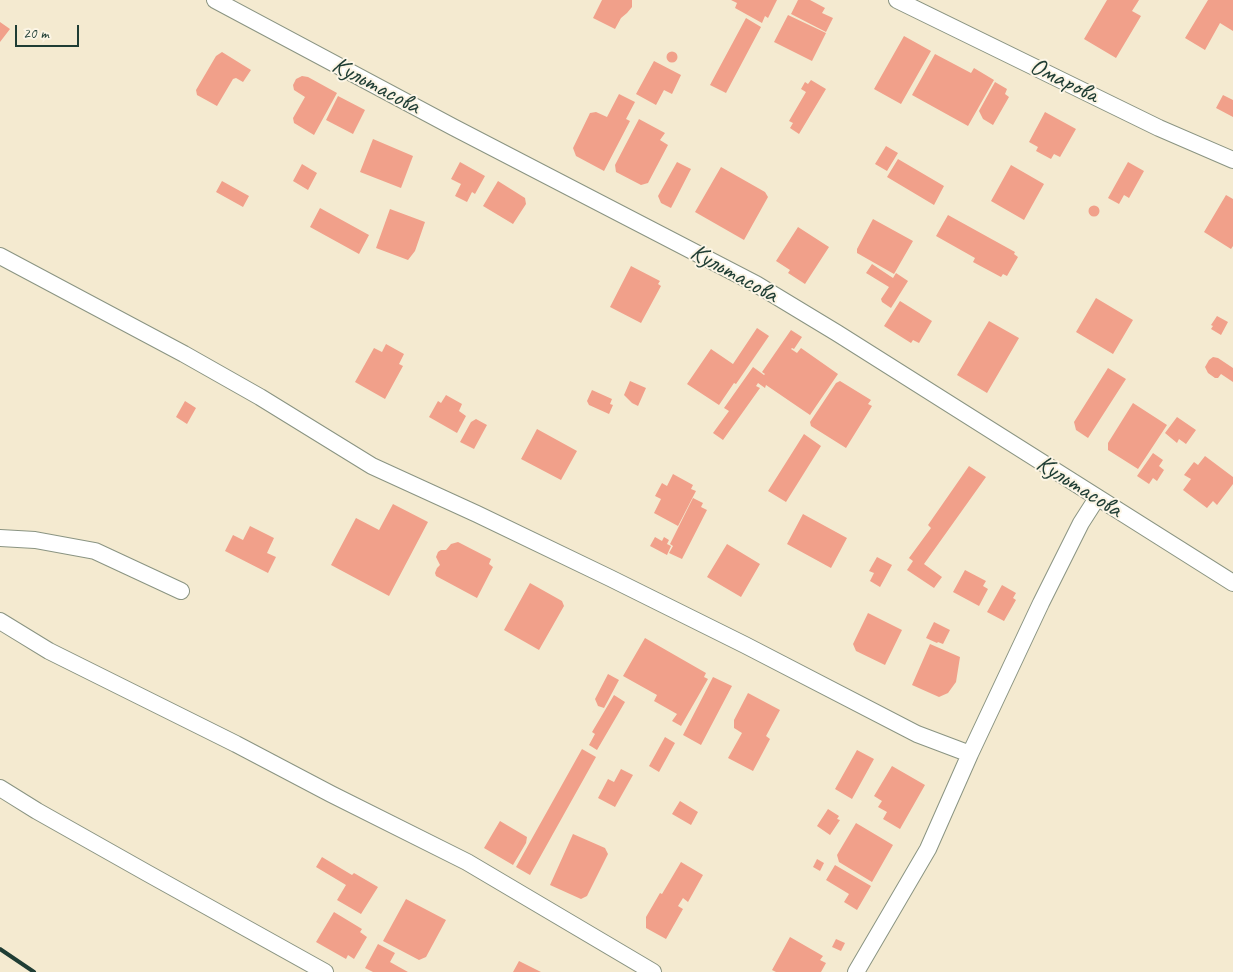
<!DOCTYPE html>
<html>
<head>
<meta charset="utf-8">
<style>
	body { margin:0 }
	#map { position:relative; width:1233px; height:972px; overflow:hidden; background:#f4ead0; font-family:Caveat,sans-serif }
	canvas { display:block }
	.scale { position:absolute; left:15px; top:25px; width:64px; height:22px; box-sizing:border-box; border:2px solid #1f3d34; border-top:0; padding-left:6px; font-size:15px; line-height:18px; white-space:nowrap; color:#1f3d34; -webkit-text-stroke:4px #fcf5e5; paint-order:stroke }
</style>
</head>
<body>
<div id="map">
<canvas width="1233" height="972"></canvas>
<div class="scale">20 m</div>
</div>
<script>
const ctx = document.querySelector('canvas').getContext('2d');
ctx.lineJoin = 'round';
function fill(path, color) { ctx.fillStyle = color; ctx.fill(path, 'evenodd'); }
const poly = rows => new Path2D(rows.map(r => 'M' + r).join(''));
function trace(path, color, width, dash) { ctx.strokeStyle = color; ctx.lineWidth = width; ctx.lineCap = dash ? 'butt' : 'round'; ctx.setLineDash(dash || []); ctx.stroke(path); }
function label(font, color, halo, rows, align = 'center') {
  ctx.font = font + ' Caveat,sans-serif'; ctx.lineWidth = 4; ctx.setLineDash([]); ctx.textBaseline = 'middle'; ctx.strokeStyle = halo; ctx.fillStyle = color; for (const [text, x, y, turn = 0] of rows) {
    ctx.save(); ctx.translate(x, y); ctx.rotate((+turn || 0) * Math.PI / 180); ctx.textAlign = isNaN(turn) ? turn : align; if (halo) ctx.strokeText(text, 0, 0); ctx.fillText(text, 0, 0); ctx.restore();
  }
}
fill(poly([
	[602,0,632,0,632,7,627,13,621,18,615,29,593,18],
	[731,0,777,0,768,18,765,16,762,23,735,8,737,3],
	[798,0,810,0,825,8,822,13,833,18,826,32,791,14],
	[1107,0,1139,0,1132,11,1141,16,1116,58,1084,39],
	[1208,0,1233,0,1233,31,1220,23,1205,50,1185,38],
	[788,15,826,33,812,61,774,42],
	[746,18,761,27,726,93,710,85],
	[0,22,10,29,0,42],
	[904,36,931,51,901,104,874,89],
	'666.5 57a5.5 5.5 0 1 1 11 0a5.5 5.5 0 1 1-11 0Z',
	[222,52,251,70,243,82,236,78,233,79,217,106,197,95,196,90,216,56],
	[935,54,971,73,974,68,994,80,968,126,912,95],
	[654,61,681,75,672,94,664,90,656,105,636,94],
	[302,76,308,77,337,93,314,135,294,123,293,118,305,97,294,90,293,85,296,79],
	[811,80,826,89,799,134,790,128,793,123,789,121,806,92,801,89,805,82,808,84],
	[995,82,1007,89,1005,94,1009,97,993,125,983,119,979,111],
	[619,94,635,102,626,119,630,121,604,171,576,156,573,148,590,113,596,112,607,117],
	[1223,95,1233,100,1233,117,1216,108],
	[338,96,365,110,353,134,326,120],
	[1045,112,1076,129,1060,157,1054,154,1051,159,1036,151,1038,147,1029,142],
	[639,119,665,133,660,140,668,145,648,183,641,185,616,172,615,165],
	[373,139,413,156,401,188,360,172],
	[886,146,898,153,887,171,875,164],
	[898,159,944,186,934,205,887,177],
	[460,162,485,176,475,194,472,192,467,202,455,196,461,184,451,179],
	[677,162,691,169,671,208,661,203,658,196],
	[1128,162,1144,171,1129,198,1124,195,1119,204,1108,198],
	[302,164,317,173,308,190,293,181],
	[1011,165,1044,184,1024,220,991,201],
	[721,167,765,192,768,197,744,240,695,212],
	[222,181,249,196,243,207,216,192],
	[498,181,525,198,526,204,513,224,483,206],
	[1226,195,1233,199,1233,246,1231,249,1204,232],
	'1088.5 211a5.5 5.5 0 1 1 11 0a5.5 5.5 0 1 1-11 0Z',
	[320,208,369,235,359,254,310,227],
	[390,209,425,222,415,251,408,260,376,248],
	[948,215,1015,252,1014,254,1018,257,1007,276,1003,274,1001,277,973,262,975,258,936,236],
	[873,219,913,241,894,274,857,253,857,249],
	[798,227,829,247,805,284,788,273,790,270,776,261],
	[872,264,893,278,896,273,908,281,891,308,882,302,881,299,889,287,866,273],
	[631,266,660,281,658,284,661,286,641,323,610,307],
	[1096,298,1133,320,1113,354,1076,332],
	[900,301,932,321,919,343,913,340,911,343,884,326],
	[1217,316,1228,322,1221,335,1211,329,1213,326,1211,325],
	[989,321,1019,338,987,393,957,375],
	[757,328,769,336,736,384,734,383,719,405,687,384,711,349,733,364],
	[791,330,802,337,794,349,792,348,791,349,797,353,801,348,838,374,810,415,766,385,765,388,758,383,756,386,760,388,723,440,713,433,729,411,724,408,753,367,764,375,765,374,762,372],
	[386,344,404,354,399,364,403,366,385,399,355,382,374,348,382,352],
	[1213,357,1218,358,1233,368,1233,382,1221,374,1218,378,1215,378,1208,373,1205,367,1209,360],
	[1108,368,1126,379,1088,438,1076,430,1074,422],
	[630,381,646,388,638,406,632,403,624,395],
	[840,381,871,400,868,404,872,406,846,448,811,426,810,422,836,383],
	[592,390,612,399,610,404,613,405,609,414,589,405,587,401],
	[446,395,462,404,459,411,466,416,457,433,429,417,438,401,441,403],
	[185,401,196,408,187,424,176,417],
	[1133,403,1167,425,1138,469,1108,450,1108,443],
	[1177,417,1196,430,1186,444,1179,439,1177,443,1165,433],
	[476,419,487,425,474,449,460,442,471,422],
	[537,429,577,451,561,480,521,459],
	[804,434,821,446,786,502,768,491],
	[1153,453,1163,460,1159,466,1164,470,1157,481,1153,478,1149,484,1137,476],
	[1205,456,1233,477,1233,484,1217,505,1213,501,1207,508,1183,490,1191,479,1184,475,1194,462,1198,465],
	[969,466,986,477,924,564,942,577,934,588,907,570,913,561,909,558,931,528,928,525],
	[673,474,693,485,691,489,696,491,678,526,654,513,661,499,655,496,662,483,667,486],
	[693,498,703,503,701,507,707,510,682,559,669,553,673,546,670,544],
	[393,504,428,522,389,596,331,565,356,518,379,530],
	[803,514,847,538,831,568,787,544],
	[250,526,274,538,267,553,276,557,268,573,225,551,233,535,243,540],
	[655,537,662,541,664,537,669,540,667,544,671,546,667,555,650,546],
	[458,542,491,559,489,564,493,567,477,598,436,576,435,573,437,568,440,565,436,557,438,552,441,550,446,550,451,544],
	[727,544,760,564,741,597,707,577],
	[877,557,892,565,880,587,870,581,874,573,869,571],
	[965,570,986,581,983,586,988,589,979,606,953,592],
	[530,583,562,601,564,606,539,650,504,630],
	[1002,585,1016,593,1013,598,1016,600,1004,621,987,612],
	[868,613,902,630,885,665,856,651,853,644],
	[934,622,950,630,943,644,938,642,937,643,926,638],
	[645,638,706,673,704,677,708,679,681,726,672,721,677,714,654,701,657,695,623,676],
	[930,644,960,657,956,682,948,693,939,697,912,685],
	[608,674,619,680,604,708,598,706,595,699],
	[713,677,732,686,701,745,683,735],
	[748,693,780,710,766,736,770,739,753,771,728,758,742,733,734,728,734,720],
	[614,695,625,702,597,750,589,745,595,734,592,732],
	[665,737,675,743,659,772,649,766],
	[582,749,596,757,530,875,516,867],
	[857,750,874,759,852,799,835,789],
	[892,766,925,785,900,829,883,819,887,812,878,807,882,801,874,796],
	[621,769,633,775,615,807,598,798,608,779,614,782],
	[680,801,698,812,691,825,672,814],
	[828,809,839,816,837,819,840,820,830,835,817,826],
	[500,821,527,837,526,843,513,865,484,848],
	[856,823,893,845,872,882,839,862,837,855],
	[573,834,605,848,608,854,587,896,581,899,550,885],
	[322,857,352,875,354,873,378,887,361,914,337,900,346,885,316,867],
	[817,859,824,863,820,871,813,867],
	[681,862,703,875,688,902,683,898,678,906,683,909,666,939,646,928,646,917,660,893,662,894],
	[835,865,871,886,857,910,844,902,849,894,826,880],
	[406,899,446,920,426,957,419,960,383,941],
	[334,912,362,929,360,932,367,937,354,959,348,955,346,959,316,942],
	[790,937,823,956,820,960,826,963,821,972,776,972,772,970],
	[836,939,845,943,841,951,832,947],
	[378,944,395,953,390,962,408,972,373,972,365,968],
	[519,961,541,972,513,972]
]), '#f1a08a');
const minor = poly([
	[215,0,453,127,756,284,837,333,1233,583],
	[897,0,1159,128,1233,160],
	[0,256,184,354,260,397,372,466,477,514,610,578,745,645,917,734,970,754],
	[0,538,35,540,95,551,181,591],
	[0,621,49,651,236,744,331,794,467,862,653,972],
	[0,788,37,811,147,873,325,972],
	[856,972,928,849,970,754,1041,603,1081,523,1097,498]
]);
trace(minor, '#8a9482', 18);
trace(minor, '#fff', 16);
trace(poly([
	[0,949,34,972]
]), '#1f3d34', 4);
label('25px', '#1f3d34', '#fcf5e5', [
	["Омарова",1064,81,26],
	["Культасова",376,86,28],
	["Культасова",734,274,29],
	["Культасова",1079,487,32]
]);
</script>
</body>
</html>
